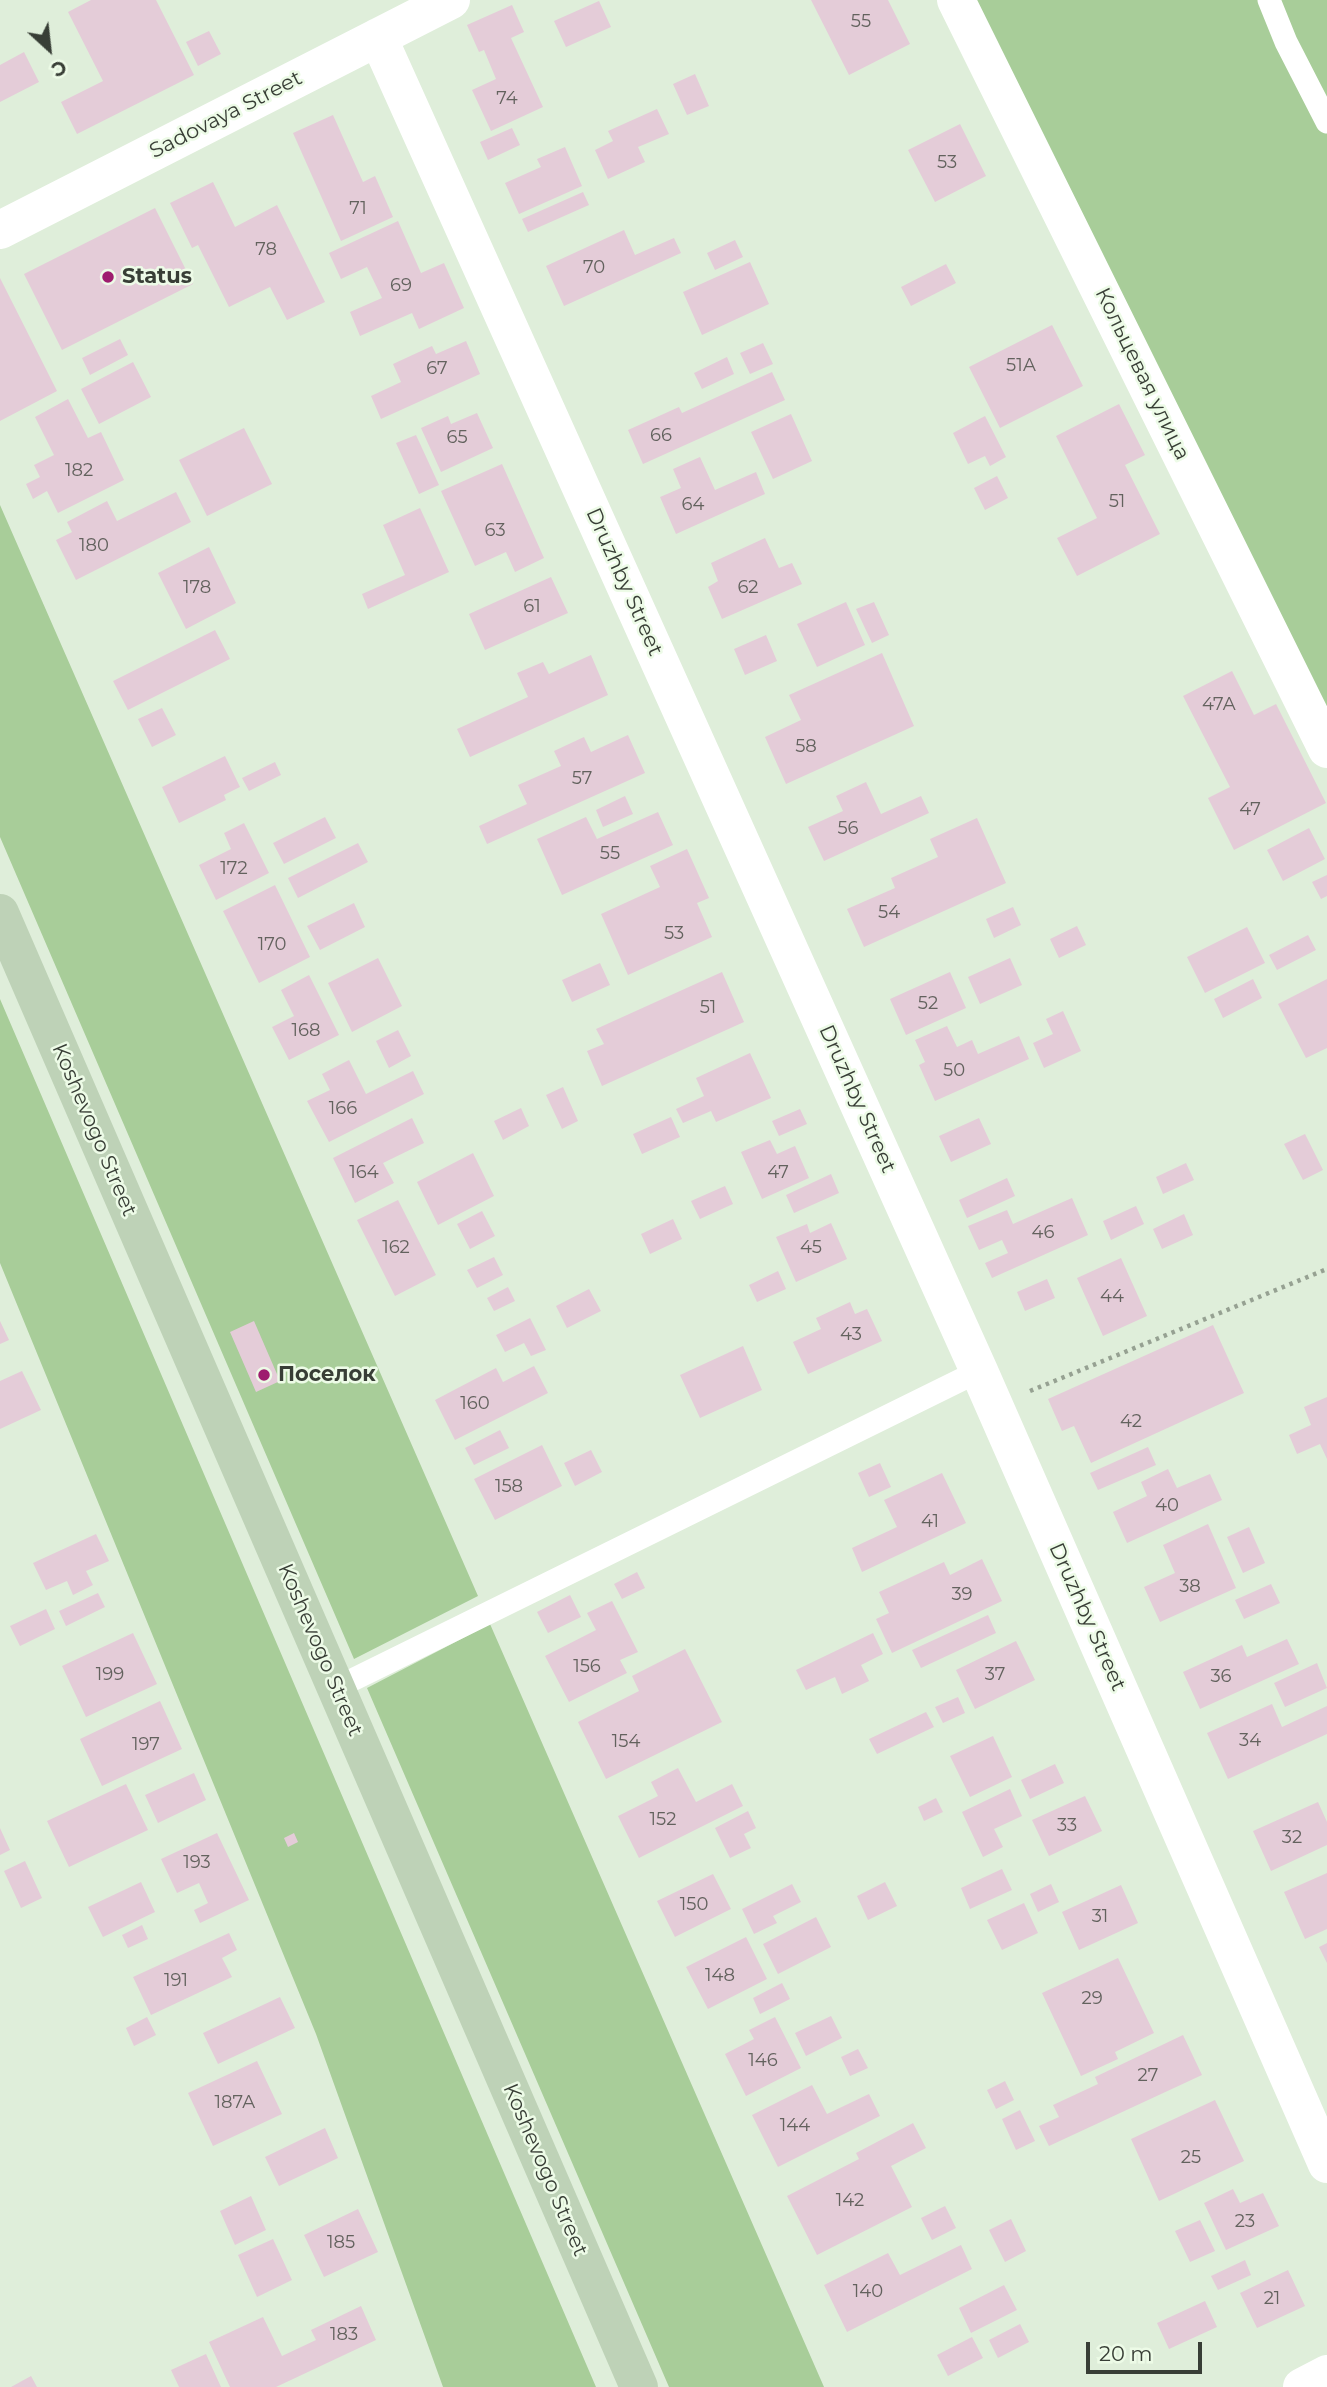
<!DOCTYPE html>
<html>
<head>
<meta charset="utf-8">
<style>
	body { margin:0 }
	#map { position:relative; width:1327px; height:2387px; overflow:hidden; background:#dfeeda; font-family:Montserrat,sans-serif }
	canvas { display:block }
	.north { position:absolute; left:14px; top:14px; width:70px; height:70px; -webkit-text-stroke:5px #edfbe7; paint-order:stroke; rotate:153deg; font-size:19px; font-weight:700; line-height:28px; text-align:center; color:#383e36 }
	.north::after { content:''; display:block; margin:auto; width:24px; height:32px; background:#383e36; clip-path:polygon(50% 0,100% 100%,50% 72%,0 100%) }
	.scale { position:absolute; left:1086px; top:2342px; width:116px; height:32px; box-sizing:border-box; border:4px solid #383e36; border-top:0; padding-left:9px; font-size:21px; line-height:24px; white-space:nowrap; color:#383e36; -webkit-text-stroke:5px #edfbe7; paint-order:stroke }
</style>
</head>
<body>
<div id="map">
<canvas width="1327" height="2387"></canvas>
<div class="north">С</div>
<div class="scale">20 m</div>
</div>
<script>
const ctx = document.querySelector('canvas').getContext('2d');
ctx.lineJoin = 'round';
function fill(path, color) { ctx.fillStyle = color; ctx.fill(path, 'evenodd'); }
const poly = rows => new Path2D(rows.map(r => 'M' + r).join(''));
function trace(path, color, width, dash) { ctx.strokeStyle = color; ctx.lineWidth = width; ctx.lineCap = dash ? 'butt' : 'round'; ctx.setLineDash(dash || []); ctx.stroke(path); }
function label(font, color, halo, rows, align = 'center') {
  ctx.font = font + ' Montserrat,sans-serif'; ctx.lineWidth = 5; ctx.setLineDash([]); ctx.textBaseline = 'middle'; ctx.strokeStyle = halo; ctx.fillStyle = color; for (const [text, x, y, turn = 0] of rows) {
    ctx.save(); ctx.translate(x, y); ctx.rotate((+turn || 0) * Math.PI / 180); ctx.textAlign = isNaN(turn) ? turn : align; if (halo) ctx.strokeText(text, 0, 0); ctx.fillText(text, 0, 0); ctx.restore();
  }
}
fill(poly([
	[974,0,1327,0,1327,710],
	[0,505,478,1596,354,1659,0,837],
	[0,999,596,2387,443,2387,316,2034,0,1263],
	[490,1624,824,2387,669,2387,367,1688]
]), '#a8cd99');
fill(poly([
	[91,0,156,0,194,75,77,134,61,102,103,81,68,12],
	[811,0,888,0,910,44,849,75],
	[599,1,611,27,566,47,554,21],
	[512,5,524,32,511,38,543,107,491,131,472,90,496,79,484,50,479,52,467,25],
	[209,31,221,54,198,66,186,42],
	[24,52,39,82,0,102,0,65],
	[695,74,709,106,687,115,673,84],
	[657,109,669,134,638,147,645,162,608,179,595,150,613,141,608,131],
	[333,115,363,182,375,176,393,217,341,241,293,133],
	[960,124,986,176,935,202,908,150],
	[512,128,520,145,488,160,480,142],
	[565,147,582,186,519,214,505,183,541,167,537,159],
	[213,182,235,227,277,205,325,302,287,320,270,287,229,307,198,245,192,248,170,203],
	[583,192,589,205,528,232,522,219],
	[155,208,193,284,62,350,24,274],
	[398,221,421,273,444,263,464,308,419,329,412,313,360,336,350,312,382,298,367,267,341,279,329,253],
	[624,230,635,255,674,238,681,253,564,306,546,266],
	[735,240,743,257,715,270,707,253],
	[750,262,769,304,702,335,683,292],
	[946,264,956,283,911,306,901,287],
	[0,278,57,391,0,421],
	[1052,325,1083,386,1000,428,969,367],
	[120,339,128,355,90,375,82,358],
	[466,341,480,374,381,419,371,396,401,382,393,364,432,346,436,354],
	[763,343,773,364,750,374,740,353],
	[727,357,734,374,702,389,694,373],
	[133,362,151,397,99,424,81,389],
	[772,372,785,400,643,464,628,430,679,407,682,413],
	[68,399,88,438,101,432,124,480,58,513,47,491,33,499,26,484,40,477,34,465,54,455,35,417],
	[1119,404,1145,455,1125,465,1160,534,1077,576,1057,538,1097,518,1056,436],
	[477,413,493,448,441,472,421,428,448,416,451,424],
	[791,414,812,461,773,479,751,432],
	[985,416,1006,457,990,466,985,456,968,464,953,433],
	[244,428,272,484,207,516,179,460],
	[416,435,439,485,419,494,396,443],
	[700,457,715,490,756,472,765,494,676,534,660,497,681,488,673,469],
	[502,464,544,558,515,572,506,552,475,566,441,491],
	[997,476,1008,498,985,510,974,488],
	[176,492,191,522,76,580,56,540,72,532,67,522,107,501,117,521],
	[420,508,449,572,368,609,362,594,405,575,383,525],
	[765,538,779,568,792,563,802,584,722,619,708,587,718,581,711,563],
	[209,547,236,603,186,629,158,573],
	[551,577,568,613,485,650,469,614],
	[846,602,865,645,817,667,797,624],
	[874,602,889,635,872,643,856,609],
	[215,630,230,659,128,710,113,681],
	[766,635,777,661,745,675,734,649],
	[882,653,914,726,786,784,765,737,801,720,789,695],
	[591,655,608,695,470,757,457,729,528,697,517,673,543,662,549,674],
	[1232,671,1254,715,1276,704,1326,803,1234,850,1208,798,1230,787,1183,696],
	[162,708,176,735,152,747,138,719],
	[628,735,645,773,487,844,479,826,527,804,518,785,561,766,554,751,584,737,591,752],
	[225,756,240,787,224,795,226,800,179,823,162,787],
	[275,762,281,775,249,791,242,778],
	[866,782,881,814,921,796,929,813,824,861,808,827,843,811,836,796],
	[625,796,633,814,603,827,596,810],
	[658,812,673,845,562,895,537,839,586,817,597,839],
	[325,817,336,838,284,864,273,843],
	[977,818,1006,883,864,947,847,909,895,888,891,878,938,857,930,839],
	[244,823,269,873,216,900,199,865,231,849,224,833],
	[1309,828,1325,859,1283,881,1267,850],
	[358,843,368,862,298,898,288,878],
	[687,849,709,898,697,903,712,937,628,975,601,914,660,887,650,866],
	[1327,875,1327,896,1321,899,1312,882],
	[275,885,310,957,259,983,223,911],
	[354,903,365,927,320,950,307,926],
	[1013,907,1021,925,994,938,986,919],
	[1077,926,1086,945,1059,958,1050,939],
	[1247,927,1265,963,1205,993,1187,957],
	[1308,935,1316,950,1277,970,1269,955],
	[378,958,402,1006,352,1032,328,983],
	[1010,958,1022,985,980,1004,968,977],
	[600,963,610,985,572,1002,562,980],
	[722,972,744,1022,602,1086,587,1051,604,1044,596,1029],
	[950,972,966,1008,906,1035,890,999],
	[309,975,339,1035,289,1060,272,1027,294,1016,281,990],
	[1253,979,1262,998,1223,1018,1214,999],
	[1327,979,1327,1048,1306,1058,1278,1004],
	[1063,1011,1081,1051,1044,1068,1033,1043,1053,1034,1046,1019],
	[947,1026,957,1047,972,1040,978,1054,1019,1036,1029,1059,935,1101,919,1065,925,1062,915,1040],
	[398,1030,411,1056,389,1068,376,1041],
	[750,1053,771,1098,716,1122,711,1111,683,1123,676,1109,704,1096,696,1078],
	[349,1060,366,1094,413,1071,424,1094,329,1142,307,1101,330,1090,322,1074],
	[563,1087,578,1121,562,1129,546,1095],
	[521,1108,529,1126,503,1140,494,1121],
	[800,1109,807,1124,779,1136,772,1121],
	[671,1117,680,1137,642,1154,633,1134],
	[412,1118,424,1143,383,1163,394,1183,355,1203,333,1158],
	[979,1118,991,1144,951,1162,939,1136],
	[1305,1134,1323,1170,1303,1180,1284,1144],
	[770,1140,777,1154,795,1146,809,1178,762,1199,741,1152],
	[473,1153,494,1196,438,1225,417,1182],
	[1186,1163,1194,1180,1163,1194,1156,1177],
	[831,1174,839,1193,794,1213,786,1195],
	[1007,1178,1015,1196,967,1218,959,1200],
	[725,1186,733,1204,700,1219,691,1201],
	[1072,1198,1088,1235,992,1278,985,1263,1008,1253,1002,1240,979,1250,968,1226,1007,1210,1013,1224],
	[398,1200,436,1275,395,1296,357,1220],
	[1136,1206,1144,1224,1111,1240,1103,1221],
	[482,1211,495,1236,470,1249,457,1224],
	[1184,1214,1193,1235,1162,1249,1153,1229],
	[673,1219,682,1239,650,1254,641,1234],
	[831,1223,847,1259,796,1282,776,1237,807,1224,810,1233],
	[494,1257,503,1275,477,1288,467,1270],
	[1121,1258,1147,1316,1103,1336,1077,1278],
	[778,1271,786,1289,757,1302,749,1285],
	[1047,1279,1055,1298,1025,1311,1017,1292],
	[508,1287,515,1301,494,1311,487,1298],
	[589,1289,601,1311,567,1328,556,1306],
	[850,1302,855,1314,867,1309,882,1341,808,1374,793,1342,821,1329,816,1318],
	[530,1318,546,1350,531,1356,524,1343,505,1352,496,1335],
	[0,1321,9,1340,0,1344],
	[254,1321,280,1381,256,1392,230,1332],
	[1213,1325,1244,1393,1091,1463,1074,1426,1062,1431,1048,1399],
	[743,1346,762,1390,700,1418,680,1375],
	[534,1366,548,1393,455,1440,435,1400,496,1368,503,1382],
	[22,1371,41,1410,0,1429,0,1381],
	[1327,1397,1327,1459,1320,1444,1297,1454,1289,1435,1311,1425,1304,1407],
	[500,1430,509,1448,474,1465,465,1448],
	[542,1445,562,1486,495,1520,474,1479],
	[1148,1447,1156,1465,1098,1490,1090,1473],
	[591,1450,602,1472,575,1486,564,1463],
	[880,1463,891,1487,869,1497,858,1473],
	[1168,1469,1177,1488,1210,1474,1222,1500,1127,1543,1113,1512,1147,1496,1141,1482],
	[942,1473,966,1523,862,1572,852,1548,897,1527,884,1500],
	[1208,1524,1236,1588,1160,1622,1144,1587,1175,1573,1163,1545],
	[1249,1527,1265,1563,1243,1573,1227,1537],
	[96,1534,109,1561,86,1571,93,1585,73,1595,67,1581,46,1590,33,1563],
	[982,1559,1002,1601,892,1653,876,1619,889,1613,879,1592,944,1562,950,1575],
	[637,1572,645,1588,622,1599,614,1584],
	[1271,1584,1280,1603,1244,1619,1235,1600],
	[98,1593,105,1607,66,1626,59,1611],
	[570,1595,581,1617,548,1633,537,1612],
	[612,1601,638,1652,620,1660,627,1673,569,1702,545,1656,596,1630,587,1613],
	[46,1609,55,1629,20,1646,10,1626],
	[988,1615,996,1633,921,1668,912,1650],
	[133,1633,157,1684,86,1717,62,1666],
	[873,1633,883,1654,861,1665,869,1681,842,1694,835,1677,806,1690,796,1670],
	[1287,1639,1299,1664,1200,1709,1183,1672,1242,1645,1247,1657],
	[1016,1641,1035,1680,975,1709,956,1670],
	[685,1649,722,1722,606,1779,578,1722,639,1691,632,1676],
	[1317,1663,1327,1688,1285,1707,1274,1683],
	[958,1697,965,1713,943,1723,935,1707],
	[160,1701,182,1749,102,1786,80,1739],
	[1272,1704,1282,1727,1327,1706,1327,1734,1228,1779,1207,1733],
	[926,1712,934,1727,877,1754,869,1739],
	[993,1736,1012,1777,970,1797,950,1756],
	[1055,1764,1064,1783,1030,1799,1021,1780],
	[678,1768,696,1802,732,1784,743,1806,639,1858,618,1816,658,1796,651,1782],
	[194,1773,206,1800,158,1823,145,1795],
	[126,1784,148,1830,69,1867,47,1821],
	[1010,1789,1022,1816,994,1829,1003,1847,983,1857,962,1812],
	[1085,1796,1102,1831,1049,1856,1032,1820],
	[936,1798,943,1812,924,1821,918,1807],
	[1318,1802,1327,1822,1327,1845,1271,1871,1253,1831],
	[748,1811,756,1828,744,1834,751,1848,730,1858,715,1828],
	[0,1828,10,1850,0,1855],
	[217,1833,249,1900,200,1923,194,1910,208,1903,199,1883,177,1893,161,1859],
	[294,1833,298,1842,288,1847,284,1838],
	[25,1861,42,1898,21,1908,4,1871],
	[1002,1869,1012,1890,970,1909,961,1888],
	[1327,1873,1327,1929,1305,1939,1284,1892],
	[713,1874,731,1909,675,1937,657,1901],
	[141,1882,155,1912,103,1937,88,1907],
	[885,1882,897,1906,868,1920,857,1896],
	[792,1884,801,1902,773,1916,777,1923,754,1934,742,1909],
	[1051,1884,1059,1902,1038,1912,1030,1894],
	[1121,1885,1138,1923,1079,1950,1062,1912],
	[1024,1903,1038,1933,1002,1950,987,1920],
	[816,1917,831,1947,778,1974,763,1944],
	[142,1925,148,1939,128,1948,122,1935],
	[229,1933,237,1950,222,1958,232,1977,151,2015,133,1977],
	[746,1937,767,1979,708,2009,686,1967],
	[1327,1943,1327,1963,1319,1947],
	[1118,1958,1154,2033,1115,2052,1118,2059,1081,2076,1042,1993],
	[782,1983,790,1999,760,2014,753,1998],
	[280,1997,295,2028,218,2064,203,2033],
	[831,2016,842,2038,806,2056,795,2033],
	[147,2017,156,2035,134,2046,126,2028],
	[775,2017,801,2068,746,2096,725,2054,754,2039,749,2030],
	[1183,2035,1202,2075,1049,2146,1039,2126,1059,2117,1053,2105,1098,2084,1095,2077],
	[858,2049,868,2068,850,2076,841,2057],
	[257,2061,282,2114,213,2146,188,2093],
	[1005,2081,1014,2100,996,2109,987,2090],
	[812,2085,827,2114,869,2094,880,2116,778,2167,752,2115],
	[1215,2100,1244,2161,1159,2201,1131,2139],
	[1020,2110,1035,2141,1016,2150,1002,2119],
	[913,2123,926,2148,891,2166,912,2207,817,2255,787,2196,859,2159,856,2153],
	[325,2128,338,2158,279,2186,265,2157],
	[1233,2189,1240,2203,1263,2193,1279,2226,1226,2250,1204,2203],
	[251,2196,266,2230,235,2245,220,2211],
	[945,2206,956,2228,932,2240,921,2218],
	[358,2209,378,2252,324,2277,304,2235],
	[1011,2219,1026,2251,1005,2262,989,2230],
	[1200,2220,1215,2251,1190,2262,1175,2231],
	[273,2239,292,2280,257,2297,238,2255],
	[961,2245,972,2269,847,2332,824,2285,888,2253,900,2275],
	[1245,2260,1251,2275,1218,2290,1211,2276],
	[1288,2270,1305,2306,1257,2328,1240,2293],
	[1004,2285,1017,2310,971,2333,959,2308],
	[1205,2301,1217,2327,1169,2349,1157,2323],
	[361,2306,376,2340,276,2387,230,2387,209,2342,263,2317,282,2356,316,2340,311,2330],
	[1020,2324,1029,2342,998,2358,989,2340],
	[972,2337,983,2358,948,2376,937,2355],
	[206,2354,221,2387,179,2387,171,2370],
	[31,2376,37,2387,11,2387]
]), '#e4ccd8');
trace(poly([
	[1030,1391,1327,1269]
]), '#96a192', 4.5, [3.5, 5]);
trace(poly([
	[1269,0,1286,42,1327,122],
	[336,1688,979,1371]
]), '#fff', 23);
trace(poly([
	[956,0,1327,749],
	[378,37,979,1371,1327,2164],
	[0,230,451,0],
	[1302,2387,1327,2374]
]), '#fff', 38);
trace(poly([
	[0,913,639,2387]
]), '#bed2b7', 38);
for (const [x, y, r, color] of [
	[108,277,7,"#9e1d6f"],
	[264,1375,7,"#9e1d6f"]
]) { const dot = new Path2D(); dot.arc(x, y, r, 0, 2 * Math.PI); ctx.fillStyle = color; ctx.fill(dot); trace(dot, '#edfbe7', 2.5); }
label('18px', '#63625e', null, [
	["55",861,22],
	["74",507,99],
	["53",947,163],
	["71",358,209],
	["78",266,250],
	["70",594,268],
	["69",401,286],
	["51А",1021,366],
	["67",437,369],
	["66",661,436],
	["65",457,438],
	["182",79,471],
	["51",1117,502],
	["64",693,505],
	["63",495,531],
	["180",94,546],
	["178",197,588],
	["62",748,588],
	["61",532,607],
	["47А",1219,705],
	["58",806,747],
	["57",582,779],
	["47",1250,810],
	["56",848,829],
	["55",610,854],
	["172",234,869],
	["54",889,913],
	["53",674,934],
	["170",272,945],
	["52",928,1004],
	["51",708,1008],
	["168",306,1031],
	["50",954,1071],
	["166",343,1109],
	["164",364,1173],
	["47",778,1173],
	["46",1043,1233],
	["162",396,1248],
	["45",811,1248],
	["44",1112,1297],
	["43",851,1335],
	["160",475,1404],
	["42",1131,1422],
	["158",509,1487],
	["40",1167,1506],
	["41",930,1522],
	["38",1190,1587],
	["39",962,1595],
	["156",587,1667],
	["199",110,1675],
	["37",995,1675],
	["36",1221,1677],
	["34",1250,1741],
	["154",626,1742],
	["197",146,1745],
	["152",663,1820],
	["33",1067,1826],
	["32",1292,1838],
	["193",197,1863],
	["150",694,1905],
	["31",1100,1917],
	["148",720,1976],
	["191",176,1981],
	["29",1092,1999],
	["146",763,2061],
	["27",1148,2076],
	["187А",235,2103],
	["144",795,2126],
	["25",1191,2158],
	["142",850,2201],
	["23",1245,2222],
	["185",341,2243],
	["140",868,2292],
	["21",1272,2299],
	["183",344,2335]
]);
label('21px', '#383e36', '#edfbe7', [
	["Sadovaya Street",226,115,-27],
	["Кольцевая улица",1142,374,64],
	["Druzhby Street",624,582,66],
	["Druzhby Street",857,1099,66],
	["Koshevogo Street",94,1130,67],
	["Druzhby Street",1087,1617,66],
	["Koshevogo Street",320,1650,67],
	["Koshevogo Street",545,2170,67]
]);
label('bold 21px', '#383e36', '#edfbe7', [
	["Status",122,277],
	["Поселок",278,1375]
], 'left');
</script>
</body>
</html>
